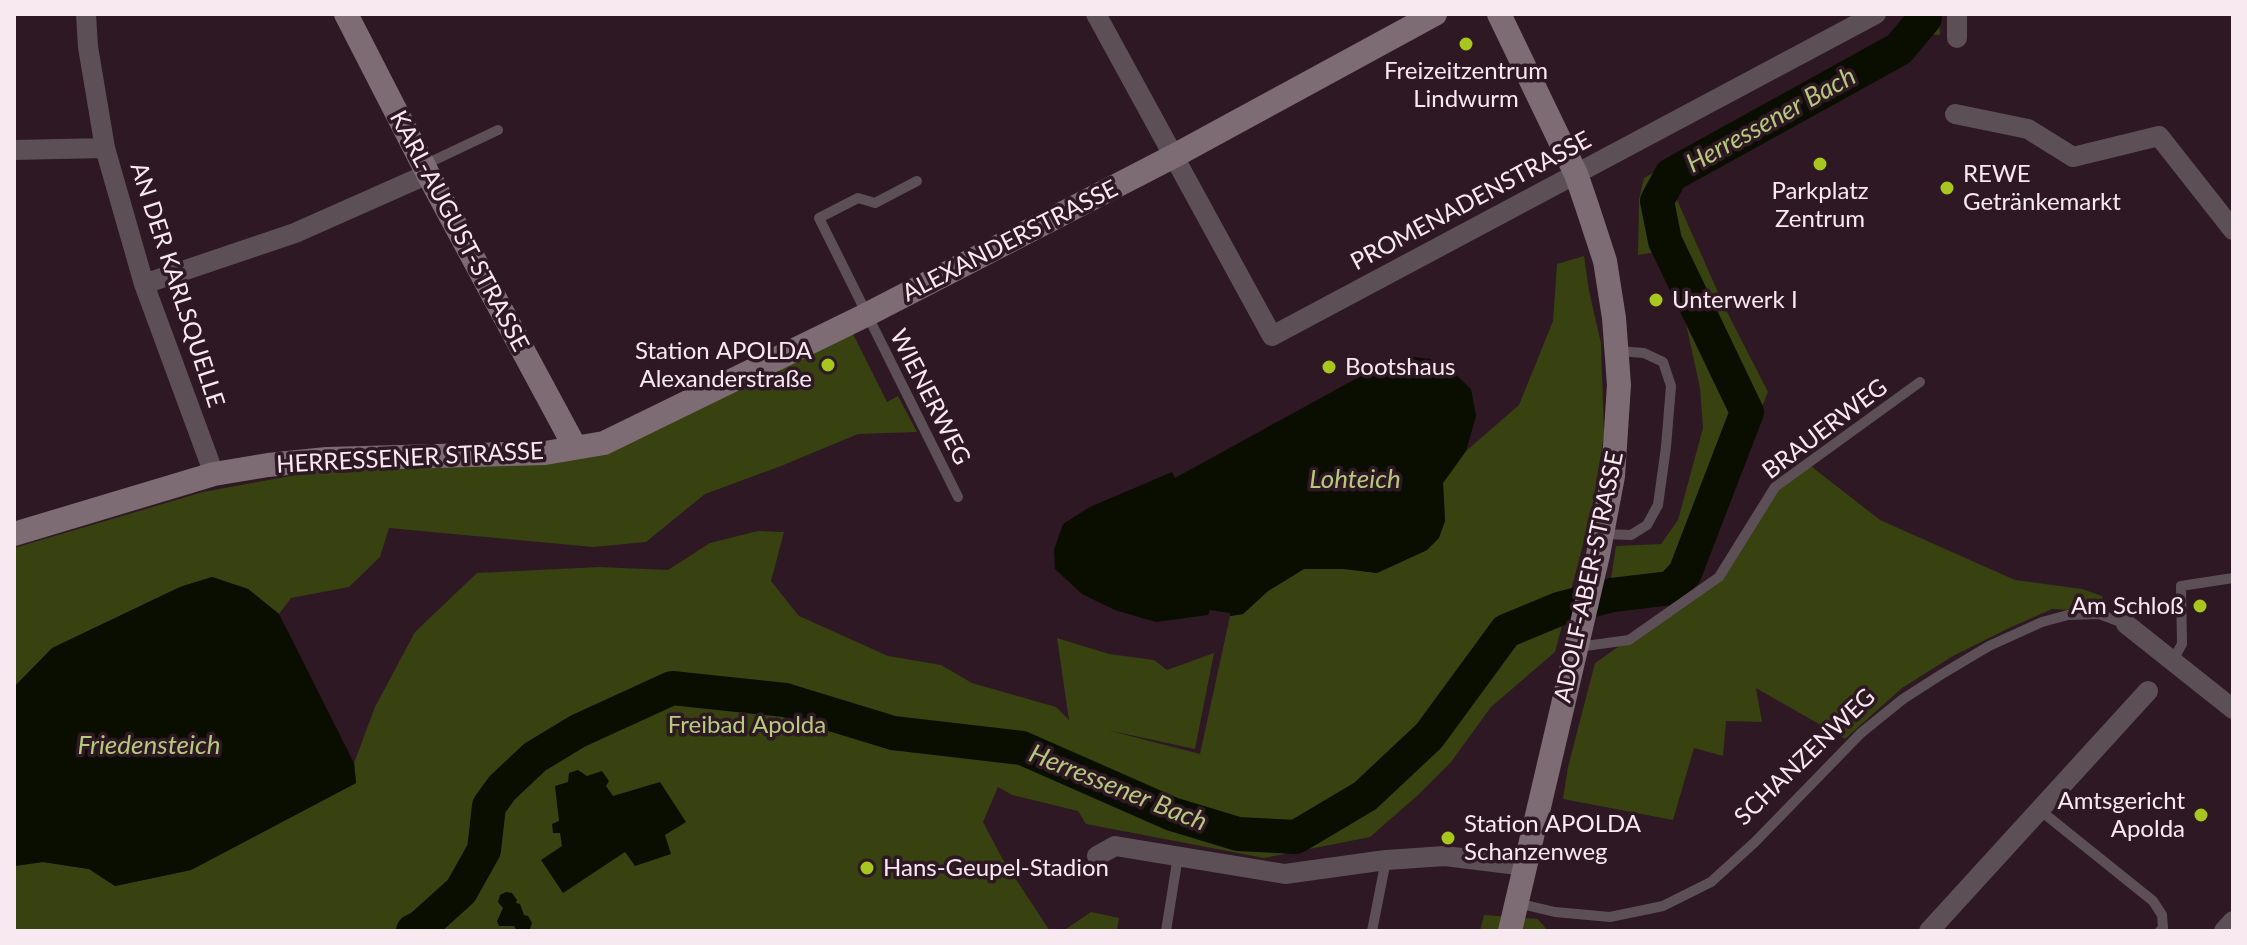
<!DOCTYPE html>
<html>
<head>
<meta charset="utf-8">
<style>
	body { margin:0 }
	#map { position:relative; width:2247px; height:945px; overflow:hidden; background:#2d1823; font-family:Lato,sans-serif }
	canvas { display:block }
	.frame { position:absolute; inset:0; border:16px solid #f8e9f0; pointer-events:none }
</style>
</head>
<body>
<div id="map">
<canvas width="2247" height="945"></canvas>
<div class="frame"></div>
</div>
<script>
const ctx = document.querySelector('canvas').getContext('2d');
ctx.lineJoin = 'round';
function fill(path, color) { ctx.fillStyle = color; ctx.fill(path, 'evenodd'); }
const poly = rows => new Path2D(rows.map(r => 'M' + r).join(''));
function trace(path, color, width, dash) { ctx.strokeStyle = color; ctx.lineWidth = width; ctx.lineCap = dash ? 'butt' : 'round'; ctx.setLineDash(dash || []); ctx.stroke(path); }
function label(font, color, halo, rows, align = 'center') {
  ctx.font = font + ' Lato,sans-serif'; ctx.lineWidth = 7; ctx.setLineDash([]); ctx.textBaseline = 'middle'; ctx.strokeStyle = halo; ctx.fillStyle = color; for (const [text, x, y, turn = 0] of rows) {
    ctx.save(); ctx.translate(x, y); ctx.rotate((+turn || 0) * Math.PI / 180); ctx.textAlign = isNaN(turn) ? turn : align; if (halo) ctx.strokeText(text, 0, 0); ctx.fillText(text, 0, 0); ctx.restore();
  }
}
fill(poly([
	[1921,14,1922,18,1897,48,1666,175,1725,308,1768,392,1693,579,1668,596,1606,612,1616,546,1661,544,1678,520,1703,428,1700,388,1683,310,1657,252,1638,255,1639,199,1644,178,1899,32,1909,21],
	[1925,14,1939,14,1940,35,1929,34,1904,49,1927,18],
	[1584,256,1589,291,1601,343,1604,435,1591,514,1555,652,1491,707,1451,762,1418,795,1370,837,1264,858,1086,824,1078,811,1012,795,998,787,983,822,1002,858,1050,931,14,931,14,866,43,862,89,869,115,886,191,870,356,783,354,763,375,707,415,632,477,573,599,567,668,570,710,543,758,531,784,532,771,581,799,616,888,656,941,665,972,683,1056,707,1069,720,1057,638,1109,654,1154,660,1167,670,1214,653,1195,749,1107,730,1200,754,1230,616,1243,614,1268,591,1304,569,1344,569,1377,573,1427,550,1445,521,1443,483,1466,451,1519,405,1553,321,1557,264],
	[852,332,887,402,898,396,917,432,858,434,781,466,705,494,646,542,593,547,389,528,380,557,349,587,291,598,279,614,248,589,212,577,180,587,53,648,14,687,14,548,203,492,345,466,554,462],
	[1807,463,1880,520,2015,580,2082,589,2102,596,2108,612,2052,609,2007,629,1953,656,1902,688,1845,739,1756,688,1762,722,1726,721,1723,756,1694,748,1673,820,1563,799,1568,767,1595,663,1719,577,1775,487],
	[1091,912,1119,918,1117,931,1063,931],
	[1484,915,1538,919,1548,931,1480,931]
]), '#374210');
fill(poly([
	[1412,357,1430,359,1451,370,1471,389,1476,416,1466,451,1443,483,1445,521,1439,538,1427,550,1377,573,1344,569,1304,569,1268,591,1243,614,1230,616,1230,613,1210,610,1208,615,1156,622,1115,610,1082,594,1055,569,1054,550,1063,524,1090,507,1172,472,1175,478,1370,371],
	[212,577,248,589,279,614,354,763,356,783,191,870,115,886,89,869,43,862,14,866,14,701,16,699,14,687,52,648,180,587],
	[578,770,587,776,602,771,609,781,606,786,613,796,660,782,686,822,665,835,671,854,635,866,625,852,563,893,541,860,562,846,560,833,553,833,552,824,559,821,555,786,568,782,569,773],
	[506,892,512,893,517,900,516,903,520,904,524,915,528,916,532,923,530,929,517,931,514,926,499,926,497,921,503,908,498,902,500,895]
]), '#090e00');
trace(poly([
	[413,931,421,927,461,891,484,850,489,806,502,788,535,757,578,731,672,688,785,700,893,733,1022,748,1172,814,1238,834,1296,837,1365,796,1429,736,1506,631,1559,609,1612,595,1671,588,1685,573,1747,412,1665,241,1657,201,1671,175,1899,49,1925,18]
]), '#090e00', 34);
trace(poly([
	[424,165,498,130],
	[917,181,875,203,858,198,819,218,958,497],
	[1603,534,1631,535,1647,525,1658,505,1666,447,1671,386,1663,362,1644,353,1618,351],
	[1578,647,1629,640,1719,577,1775,487,1920,382],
	[2173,660,2182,644,2181,586,2233,578],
	[2041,811,2153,901,2162,915,2163,928,2160,931],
	[1517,903,1555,912,1610,917,1663,906,1711,882,1755,842,1861,733,1903,699,1942,674,1989,646,2042,622,2068,615,2099,614,2126,624],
	[1166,931,1178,856],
	[1372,931,1386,860]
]), '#5c5056', 10);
trace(poly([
	[86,14,88,47,105,148,144,284,214,474],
	[1096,14,1272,336,1876,14],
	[1957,14,1957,38],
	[1955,114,2028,129,2073,157,2159,136,2233,230],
	[14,150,105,148],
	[144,284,295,233,428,174],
	[2126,624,2233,709],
	[1097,856,1115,846,1285,874,1386,860,1445,856,1526,866],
	[1929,931,2148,691],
	[2224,931,2233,921]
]), '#5c5056', 20);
trace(poly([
	[346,14,428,174,575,447],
	[1499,14,1576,174,1587,206,1605,261,1614,318,1619,385,1613,476,1598,555,1510,931],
	[14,534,214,474,268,465,327,459,545,453,604,443,866,315,1174,156,1435,14]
]), '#7e6c74', 24);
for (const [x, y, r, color] of [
	[1466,44,8,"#a7c71e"],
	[1820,164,8,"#a7c71e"],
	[1947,188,8,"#a7c71e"],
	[1656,300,8,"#a7c71e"],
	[828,365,8,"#a7c71e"],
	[1329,367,8,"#a7c71e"],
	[2200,606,8,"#a7c71e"],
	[2201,815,8,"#a7c71e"],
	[1448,838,8,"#a7c71e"],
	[867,868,8,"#a7c71e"]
]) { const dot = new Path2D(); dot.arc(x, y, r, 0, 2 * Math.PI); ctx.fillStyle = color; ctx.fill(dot); trace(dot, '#2d1823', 3); }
label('24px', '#f8e9f0', '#2d1823', [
	["Freizeitzentrum",1466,71,"center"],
	["Lindwurm",1466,99,"center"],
	["REWE",1963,174],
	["Getränkemarkt",1963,202],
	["Parkplatz",1820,191,"center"],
	["Zentrum",1820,219,"center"],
	["Unterwerk I",1672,300],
	["Station APOLDA",812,351,"right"],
	["Alexanderstraße",812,379,"right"],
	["Bootshaus",1345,367],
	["Am Schloß",2184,606,"right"],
	["Amtsgericht",2185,801,"right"],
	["Apolda",2185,829,"right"],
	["Station APOLDA",1464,824],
	["Schanzenweg",1464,852],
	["Hans-Geupel-Stadion",883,868]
], 'left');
label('24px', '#f8e9f0', '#2d1823', [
	["PROMENADENSTRASSE",1471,201,-28],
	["KARL-AUGUST-STRASSE",459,231,62],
	["ALEXANDERSTRASSE",1010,241,-27],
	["AN DER KARLSQUELLE",177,285,72],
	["WIENERWEG",930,397,63],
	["BRAUERWEG",1825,429,-37],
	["HERRESSENER STRASSE",410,458,-3],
	["ADOLF-ABER-STRASSE",1589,577,-78],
	["SCHANZENWEG",1805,757,-44]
]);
label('24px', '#b6cb7e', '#2d1823', [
	["Freibad Apolda",747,725]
]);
label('italic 26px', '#b4c97c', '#2d1823', [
	["Herressener Bach",1771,120,-29],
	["Lohteich",1355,480],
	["Friedensteich",149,746],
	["Herressener Bach",1118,788,22]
]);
</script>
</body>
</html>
